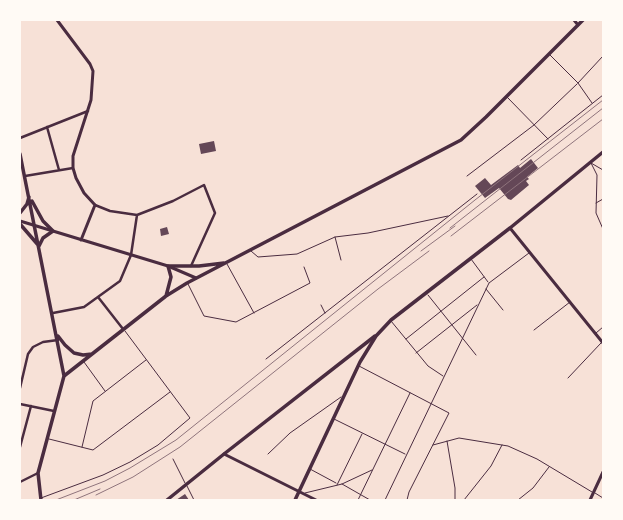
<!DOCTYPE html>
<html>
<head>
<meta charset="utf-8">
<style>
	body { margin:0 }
	#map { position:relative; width:623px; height:520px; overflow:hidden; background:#f7e1d7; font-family:"Sofia Sans Condensed",sans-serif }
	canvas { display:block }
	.frame { position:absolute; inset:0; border:21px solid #fffaf5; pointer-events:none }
</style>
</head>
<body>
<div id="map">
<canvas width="623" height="520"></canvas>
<div class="frame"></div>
</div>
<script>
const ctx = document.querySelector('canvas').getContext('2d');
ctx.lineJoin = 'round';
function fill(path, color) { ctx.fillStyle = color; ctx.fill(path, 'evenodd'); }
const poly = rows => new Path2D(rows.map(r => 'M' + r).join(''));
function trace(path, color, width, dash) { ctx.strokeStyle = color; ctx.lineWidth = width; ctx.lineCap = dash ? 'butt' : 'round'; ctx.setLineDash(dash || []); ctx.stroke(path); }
fill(poly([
	[214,141,216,151,201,154,199,144],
	[531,159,538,168,527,177,529,179,526,181,529,185,511,200,508,199,499,188,485,198,475,186,485,178,491,185,518,165,520,168],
	[167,227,169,234,161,236,160,229],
	[185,494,189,500,176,500]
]), '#644757');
trace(poly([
	[550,55,578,83,592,103],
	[578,83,603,56],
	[507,97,548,139],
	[521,160,603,95],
	[591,163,597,175,596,213,603,229],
	[591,163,603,170],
	[467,176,534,125,577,84],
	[596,203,603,199],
	[335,237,341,260],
	[251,251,258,257,297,254,335,237,368,233,448,216],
	[471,259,488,282],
	[227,264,254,313],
	[188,284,204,316,236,322,310,283,304,267],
	[486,289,503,310],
	[428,295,476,355],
	[321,305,325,313],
	[391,321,428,366,443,376],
	[534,330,570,302],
	[596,333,603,327],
	[406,339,484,277],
	[416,353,477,305],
	[266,359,477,194],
	[84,362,105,391],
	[359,366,449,413,409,492,407,500],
	[568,378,601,343],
	[334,419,405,454],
	[49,439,93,450,170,392],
	[447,441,455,488,455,500],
	[433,445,459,438,508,446,537,459,592,492],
	[82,447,93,401,146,360],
	[268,454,290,433,341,397],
	[173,459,185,483],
	[310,469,336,483],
	[342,484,370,500],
	[337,485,362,434],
	[187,486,194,500],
	[305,493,342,484,372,470],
	[595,493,603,498],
	[41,498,103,475,130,462,158,445,190,418,125,331],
	[358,500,410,393],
	[385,500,489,283,529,253],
	[464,500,491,466,502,445],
	[518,500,533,488,549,467]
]), '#4a2c40', 1);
trace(poly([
	[47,127,59,170],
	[20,138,88,111],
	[25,176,73,168],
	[95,205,110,211,137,215,173,201,204,185,215,213,191,266],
	[98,297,123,329],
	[53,313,84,307,120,281,131,255,137,215],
	[20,388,28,354,33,347,43,342,58,340],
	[20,404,54,411],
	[20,447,31,406],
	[20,482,38,473]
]), '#4a2c40', 2.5);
trace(poly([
	[57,20,90,64,93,71,91,100,73,156,73,168,76,178,84,193,95,205,81,240],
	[574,20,578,25],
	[20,221,168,266,196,278],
	[510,228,603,343],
	[224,454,316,500],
	[590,500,603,472]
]), '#4a2c40', 3);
trace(poly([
	[20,154,64,376],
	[20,213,27,204,29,197],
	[20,224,39,246,43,238,53,231,43,221,32,201],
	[166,296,171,277,168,266,199,266,224,263],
	[58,336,65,345,74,353,83,355,92,354],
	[41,500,38,473,64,376,166,296,187,283,461,140,486,117,583,20],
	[167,500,224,454,375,336]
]), '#4a2c40', 3.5);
trace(poly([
	[295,500,360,362,376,336,391,320,510,228,603,152]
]), '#4a2c40', 3.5);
trace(poly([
	[450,228,603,108],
	[451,236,603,119],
	[421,251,455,226],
	[96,495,133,477,180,447,378,289,429,251],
	[56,500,105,481,130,468,176,440,475,200,603,100],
	[74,500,100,489]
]), '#8f747c', 1);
</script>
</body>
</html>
